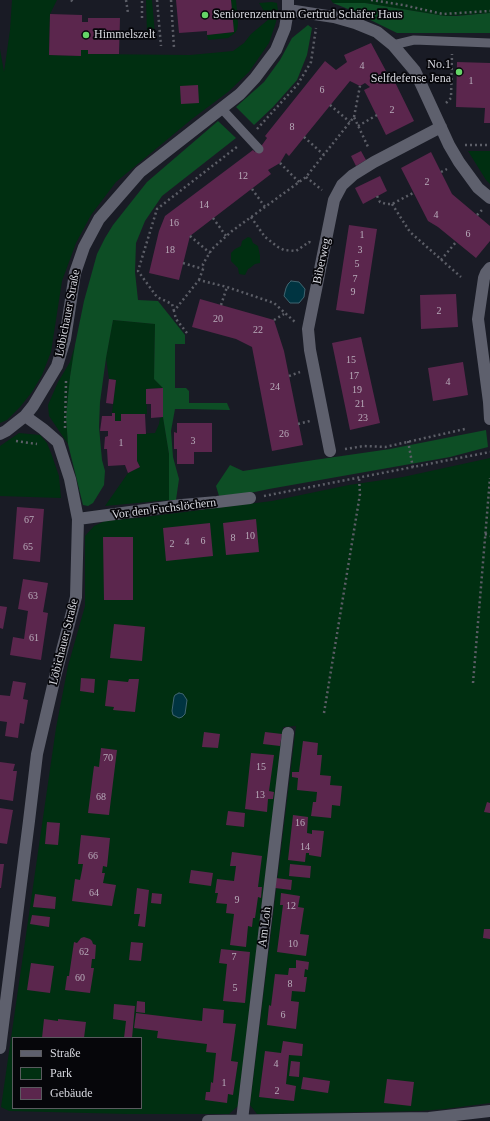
<!DOCTYPE html>
<html>
<head>
<meta charset="utf-8">
<style>
	body { margin:0 }
	#map { position:relative; width:490px; height:1121px; overflow:hidden; background:#191b25; font-family:Georgia,serif }
	canvas { display:block }
	.legend { position:absolute; left:12px; top:1037px; width:130px; height:72px; box-sizing:border-box; background:#06060a; border:1px solid #5a5a5f; margin:0; padding:5px 7px; list-style:none; font-size:12px; color:#d7d8df }
	.legend li { display:flex; align-items:center; gap:8px; height:20px }
	.legend b { width:20px; border:1px solid #5a5a5f }
</style>
</head>
<body>
<div id="map">
<canvas width="490" height="1121"></canvas>
<ul class="legend">
<li><b style="height:5px;background:#5e606d"></b>Straße</li>
<li><b style="height:11px;background:#002f11"></b>Park</li>
<li><b style="height:11px;background:#5b264d"></b>Gebäude</li>
</ul>
</div>
<script>
const ctx = document.querySelector('canvas').getContext('2d');
ctx.lineJoin = 'round';
function fill(path, color) { ctx.fillStyle = color; ctx.fill(path, 'evenodd'); }
const poly = rows => new Path2D(rows.map(r => 'M' + r).join(''));
function trace(path, color, width, dash) { ctx.strokeStyle = color; ctx.lineWidth = width; ctx.lineCap = dash ? 'butt' : 'round'; ctx.setLineDash(dash || []); ctx.stroke(path); }
function label(font, color, halo, rows, align = 'center') {
  ctx.font = font + ' Georgia,serif'; ctx.lineWidth = 3.5; ctx.setLineDash([]); ctx.textBaseline = 'middle'; ctx.strokeStyle = halo; ctx.fillStyle = color; for (const [text, x, y, turn = 0] of rows) {
    ctx.save(); ctx.translate(x, y); ctx.rotate((+turn || 0) * Math.PI / 180); ctx.textAlign = isNaN(turn) ? turn : align; if (halo) ctx.strokeText(text, 0, 0); ctx.fillText(text, 0, 0); ctx.restore();
  }
}
fill(poly([
	[12,0,57,0,50,14,49,55,81,56,81,50,88,50,88,54,190,55,233,51,244,43,251,34,269,19,259,3,272,2,277,3,278,11,276,22,269,43,249,72,228,92,192,119,116,182,91,215,76,243,62,281,51,352,42,375,32,392,20,407,7,420,0,423,0,49,4,72,10,30],
	[146,0,152,0,155,34,147,34],
	[231,0,236,0,238,24,237,30,235,33,228,38,208,40,207,35,234,32],
	[331,0,490,0,490,13,445,16,365,3,333,3],
	[468,151,490,151,490,184,486,180],
	[248,237,251,238,253,243,258,246,260,256,260,263,255,264,250,268,248,269,245,275,239,274,238,268,231,261,231,253,235,249,241,246,242,241],
	[113,320,155,324,154,379,163,388,146,389,147,414,121,414,121,421,115,421,112,413,116,380,109,379,106,358],
	[75,345,70,377,66,417,68,444,49,416,48,405,58,382,70,362],
	[163,417,169,454,169,500,105,506,128,473,140,467,137,461,137,434,155,433,159,424,160,418],
	[19,433,40,435,47,443,51,453,59,476,61,498,0,496,0,446],
	[490,458,490,1103,445,1109,420,1111,257,1114,250,1105,296,726,283,727,238,1106,229,1114,127,1114,9,1111,1,1107,56,728,68,666,85,606,85,536,94,526,105,521,137,518,272,501,349,485,403,477],
	[13,1038,141,1038,141,1108,13,1108]
]), '#002f11');
fill(poly([
	[333,3,365,3,445,16,456,16,490,13,490,33,397,33,348,9],
	[308,25,312,28,307,55,297,80,273,107,254,125,236,107,264,82,280,60,292,38],
	[218,121,236,138,162,196,145,221,136,243,135,272,138,300,158,301,185,335,185,344,175,344,175,388,186,388,189,391,189,403,227,403,230,410,188,409,175,409,171,431,173,457,179,479,176,500,169,500,169,454,163,417,163,388,154,379,155,324,113,320,106,358,100,402,99,427,102,460,105,471,104,485,93,503,88,506,83,505,68,444,66,417,70,377,75,345,84,301,97,254,105,238,113,225,147,182],
	[486,430,488,447,450,457,269,489,250,493,219,496,216,486,230,465,243,471,314,460,390,449]
]), '#0d4e25');
const water = poly([
	[291,281,299,282,305,289,304,297,299,303,290,303,284,296,286,288,288,284,291,281],
	[179,693,183,694,187,700,185,714,182,717,179,718,173,715,172,711,174,697,175,695,179,693]
]);
fill(water, '#003441');
trace(water, '#406570', 1);
fill(poly([
	[176,0,231,0,234,32,207,35,207,31,179,33],
	[50,14,82,15,82,22,88,22,88,18,120,18,119,54,88,54,88,50,81,50,81,56,49,55],
	[371,43,386,71,381,73,385,80,392,76,414,121,386,135,364,90,370,87,365,83,360,86,350,81,289,156,286,153,280,163,268,170,271,174,190,236,179,280,149,273,159,231,165,216,253,150,255,152,262,145,267,138,265,136,325,61,336,70,347,62,344,55],
	[457,62,490,63,490,123,484,123,485,108,456,107],
	[198,85,199,103,181,104,180,86],
	[361,151,366,160,356,166,351,156],
	[431,152,452,194,490,226,490,241,476,258,438,227,428,221,401,168],
	[380,176,387,191,363,204,355,188],
	[349,225,377,229,364,314,336,310],
	[456,294,458,327,421,329,420,295],
	[200,299,274,320,284,351,303,445,272,451,252,347,236,339,192,327],
	[361,337,380,423,350,430,332,343],
	[463,362,468,395,433,401,428,368],
	[109,379,116,380,113,404,106,403],
	[163,388,163,417,151,418,151,404,146,404,146,389],
	[112,413,115,413,115,421,121,421,121,414,145,414,146,434,137,434,137,461,140,467,128,473,125,465,108,466,107,449,104,449,105,437,108,436,108,431,100,431,102,416,112,416],
	[177,423,212,423,212,452,194,452,194,464,177,464,177,449,174,449,174,432,177,433],
	[17,507,44,509,40,562,13,559],
	[256,519,259,552,226,555,223,523],
	[210,523,213,556,166,561,163,528],
	[103,537,133,537,133,600,104,600],
	[23,579,48,583,43,612,48,613,41,660,10,655,13,637,24,639,28,611,18,609],
	[0,606,7,607,3,629,0,628],
	[114,624,145,627,142,661,110,658],
	[81,678,95,679,94,693,80,691],
	[129,679,139,679,135,712,113,710,114,707,105,706,108,680,128,682],
	[13,681,26,683,23,699,28,700,24,724,20,723,18,738,5,736,7,722,0,721,0,695,10,696],
	[204,732,220,734,218,748,202,747],
	[265,732,282,734,280,746,263,744],
	[303,741,318,743,317,755,322,755,320,775,331,776,330,785,342,786,340,806,332,805,331,818,311,816,313,802,316,802,317,792,297,790,298,778,292,777,292,772,299,772],
	[101,748,117,750,109,815,88,813,94,766,99,767],
	[251,753,274,755,269,791,274,792,273,799,268,799,267,812,245,809],
	[0,762,15,764,13,771,17,771,13,801,0,799],
	[487,802,490,803,490,813,484,812],
	[0,808,13,810,7,844,0,843],
	[228,811,245,813,244,827,226,825],
	[293,815,308,817,307,833,312,834,312,830,324,831,321,857,309,855,309,853,306,853,305,862,288,860],
	[47,822,60,823,58,845,45,844],
	[81,835,110,838,107,867,103,866,102,873,105,873,103,883,116,885,112,906,72,901,75,879,80,880,82,870,83,864,78,864],
	[232,852,262,856,258,887,262,887,261,898,258,897,255,918,253,918,252,927,248,926,246,947,230,945,234,914,226,913,227,904,216,903,218,893,215,893,217,879,234,881,236,866,230,866],
	[0,864,4,864,1,888,0,888],
	[290,864,311,866,310,878,289,876],
	[191,870,213,873,211,886,189,883],
	[276,878,292,880,291,890,275,888],
	[137,888,149,890,145,927,138,926,140,914,134,914],
	[152,893,162,894,161,904,151,903],
	[281,893,300,896,298,907,304,908,300,934,309,935,306,956,277,952,283,905,280,905],
	[35,894,56,897,55,909,33,907],
	[32,915,50,917,49,927,30,924],
	[484,929,490,929,490,939,483,938],
	[84,937,90,939,92,941,93,944,96,945,95,959,92,959,91,968,94,968,90,993,65,990,67,976,69,976,74,942,77,943,81,938],
	[131,942,143,943,141,961,129,960],
	[221,949,250,952,245,1003,223,1001,227,964,219,963],
	[296,960,309,962,308,970,305,969,304,977,307,977,305,992,292,991,291,1001,299,1002,296,1029,267,1025,269,1005,271,1006,275,974,288,975,289,968,296,968],
	[31,963,54,966,50,993,27,990],
	[137,1001,145,1002,145,1013,136,1012],
	[114,1004,135,1006,132,1038,124,1038,126,1021,113,1019],
	[203,1008,224,1010,223,1023,236,1024,231,1061,238,1062,233,1095,228,1094,227,1103,205,1100,206,1092,210,1092,211,1082,213,1083,216,1053,206,1052,207,1044,157,1038,158,1031,134,1028,136,1013,202,1021],
	[44,1019,58,1021,58,1019,86,1022,84,1038,42,1038],
	[283,1041,303,1044,302,1056,289,1055,286,1084,296,1086,294,1101,259,1097,265,1051,281,1053],
	[291,1061,300,1062,299,1077,289,1076],
	[303,1077,330,1081,328,1093,301,1089],
	[387,1079,414,1082,411,1106,384,1103]
]), '#5b264d');
trace(poly([
	[71,0,73,2],
	[126,0,128,13],
	[157,0,161,46],
	[171,0,174,48],
	[371,0,403,5,443,14,490,11],
	[142,18,142,0],
	[446,103,451,98,452,54],
	[330,105,350,122],
	[354,117,360,86],
	[358,126,377,115],
	[257,129,298,84,311,62,316,28],
	[304,137,324,155],
	[465,145,490,145],
	[280,163,299,182],
	[441,172,447,169],
	[306,177,322,190],
	[252,189,265,207],
	[377,196,380,202,386,204,392,204,413,193],
	[392,204,410,232,461,277],
	[477,215,482,210],
	[251,217,265,237,278,247,284,250,296,251,309,242,311,243],
	[213,218,226,236],
	[190,236,210,253],
	[441,260,456,242],
	[183,263,203,269],
	[199,280,203,269,203,264,212,249,232,231,306,177,354,117,369,149],
	[221,305,227,287],
	[174,311,172,304,157,297,138,271,157,209,238,146],
	[274,320,284,314],
	[187,333,176,319,174,311,199,280,227,287,274,303,295,322],
	[289,376,300,372],
	[298,424,310,421],
	[65,428,66,381],
	[16,441,37,444],
	[408,441,413,468],
	[345,449,364,446,385,447,465,429],
	[264,496,490,452],
	[485,534,490,536],
	[473,683,490,478],
	[324,713,360,494,359,478]
]), '#5c5e67', 2.5, [2, 3]);
trace(poly([
	[393,45,414,40,490,43],
	[222,109,259,149]
]), '#5e606d', 9);
trace(poly([
	[288,10,334,17,355,23,377,32,393,45,415,71,449,145,459,162,478,188,490,198],
	[490,268,486,273,484,278,478,319,489,402,490,419],
	[0,434,6,431,25,416,33,406,57,366,65,339,75,273,84,247,99,219,140,172,240,94,255,78,276,50,285,28,288,10,288,0],
	[330,451,310,350,308,329,334,200,342,185,353,175,374,162,441,127],
	[78,519,182,505,217,502,250,498],
	[0,1048,29,821,37,754,55,677,76,597,78,519,70,479,58,442,43,429,25,416],
	[242,1120,288,733],
	[208,1121,429,1118,490,1111]
]), '#5e606d', 12);
for (const [x, y, r, color] of [
	[205,15,4,"#65d467"],
	[86,35,4,"#65d467"],
	[459,72,4,"#65d467"]
]) { const dot = new Path2D(); dot.arc(x, y, r, 0, 2 * Math.PI); ctx.fillStyle = color; ctx.fill(dot); trace(dot, '#06060a', 1.5); }
label('10px', '#b8acba', null, [
	["4",362,66],
	["1",471,81],
	["6",322,90],
	["2",392,110],
	["8",292,127],
	["12",243,176],
	["2",427,182],
	["14",204,205],
	["4",436,215],
	["16",174,223],
	["6",468,234],
	["1",362,235],
	["18",170,250],
	["3",360,250],
	["5",357,264],
	["7",355,279],
	["9",353,292],
	["2",439,311],
	["20",218,319],
	["22",258,330],
	["15",351,360],
	["17",354,376],
	["4",448,382],
	["24",275,387],
	["19",357,390],
	["21",360,404],
	["23",363,418],
	["26",284,434],
	["3",193,441],
	["1",121,443],
	["67",29,520],
	["10",250,536],
	["8",233,538],
	["6",203,541],
	["4",187,542],
	["2",172,544],
	["65",28,547],
	["63",33,596],
	["61",34,638],
	["70",108,758],
	["15",261,767],
	["13",260,795],
	["68",101,797],
	["16",300,823],
	["14",305,847],
	["66",93,856],
	["64",94,893],
	["9",237,900],
	["12",291,906],
	["10",293,944],
	["62",84,952],
	["7",234,957],
	["60",80,978],
	["8",290,984],
	["5",235,988],
	["6",283,1015],
	["4",276,1064],
	["1",224,1083],
	["2",277,1091]
]);
label('12px', '#d7d8df', '#06060a', [
	["Seniorenzentrum Gertrud Schäfer Haus",213,15],
	["Himmelszelt",94,35],
	["No.1",451,65,"right"],
	["Selfdefense Jena",451,79,"right"]
], 'left');
label('12px', '#d7d8df', '#06060a', [
	["Biberweg",322,261,-78],
	["Löbichauer Straße",68,313,-79],
	["Vor den Fuchslöchern",164,509,-7],
	["Löbichauer Straße",64,642,-76],
	["Am Loh",265,927,-83]
]);
</script>
</body>
</html>
